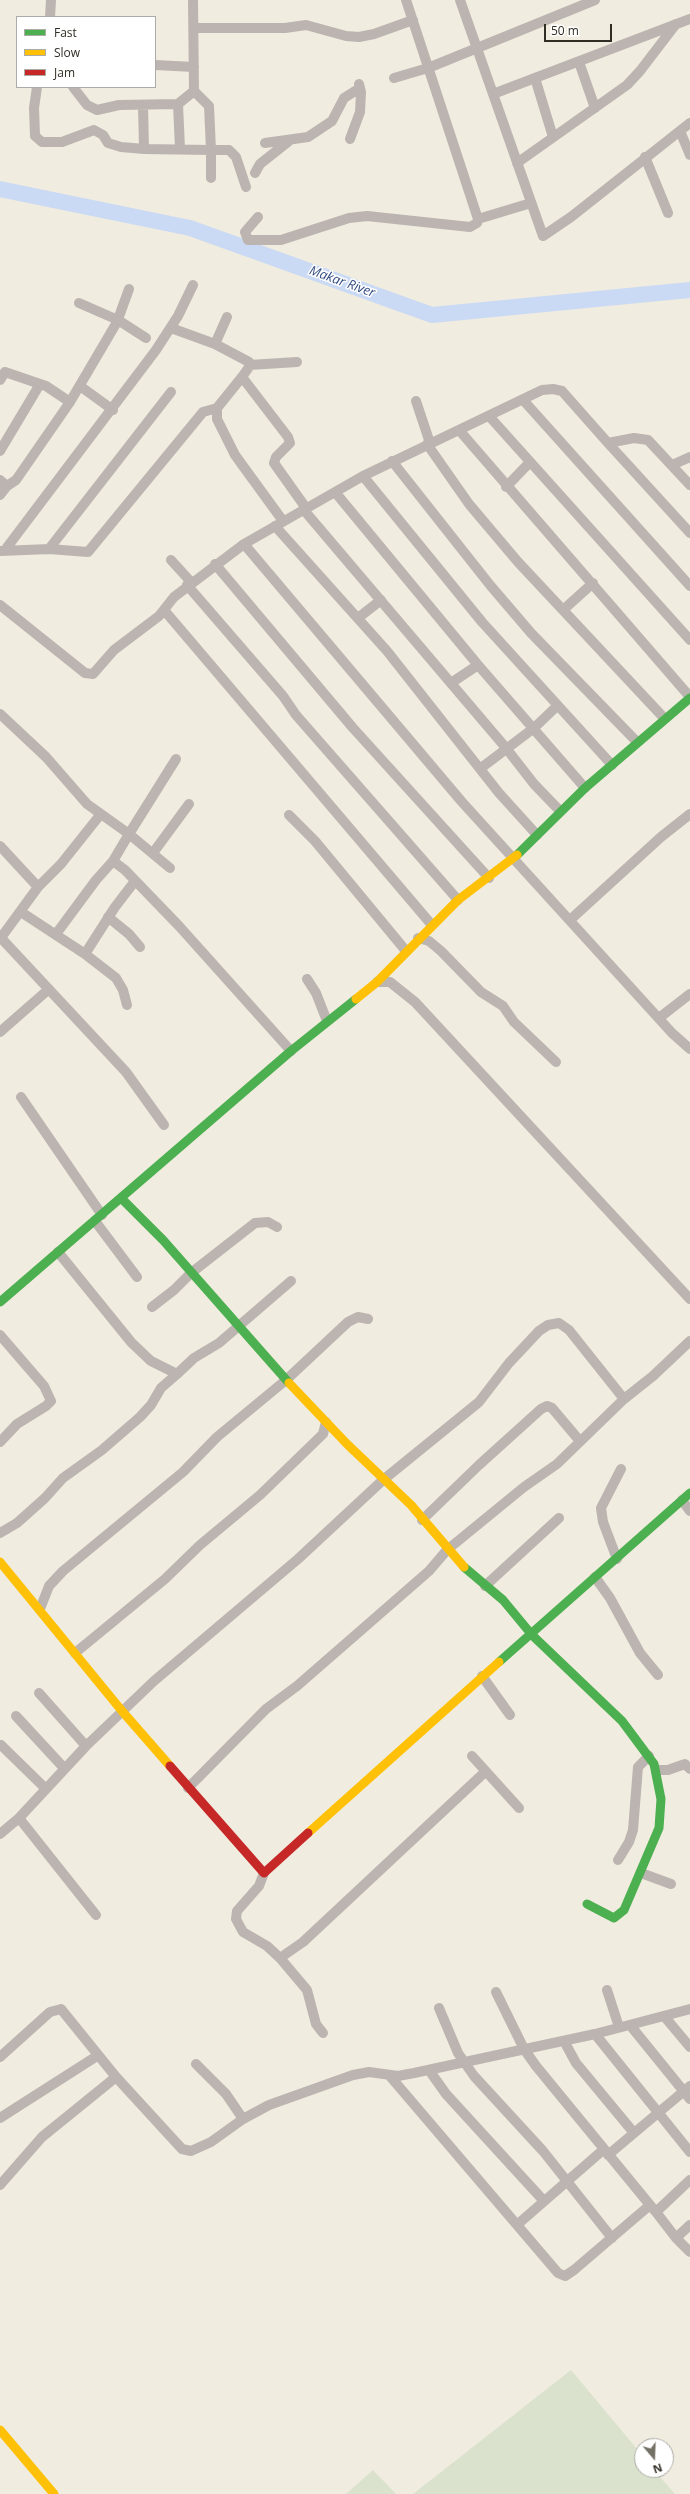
<!DOCTYPE html>
<html>
<head>
<meta charset="utf-8">
<style>
	body { margin:0 }
	#map { position:relative; width:690px; height:2494px; overflow:hidden; background:#f0ecdf; font-family:"Open Sans",sans-serif }
	canvas { display:block }
	.legend { position:absolute; left:16px; top:16px; width:140px; height:72px; box-sizing:border-box; background:#fff; border:1px solid #acaba7; margin:0; padding:5px 7px; list-style:none; font-size:12px; color:#302d24 }
	.legend li { display:flex; align-items:center; gap:8px; height:20px }
	.legend b { width:20px; border:1px solid #acaba7 }
	.north { position:absolute; left:634px; top:2438px; width:40px; height:40px; box-sizing:border-box; background:#fff; border:1px solid #acaba7; border-radius:50%; rotate:161deg; font-size:11px; font-weight:700; line-height:16px; text-align:center; color:#302d24 }
	.north::after { content:''; display:block; margin:auto; width:14px; height:18px; background:#737065; clip-path:polygon(50% 0,100% 100%,50% 72%,0 100%) }
	.scale { position:absolute; left:544px; top:24px; width:68px; height:18px; box-sizing:border-box; border:2px solid #302d24; border-top:0; padding-left:5px; font-size:12px; line-height:14px; white-space:nowrap; color:#302d24; -webkit-text-stroke:3px #fff; paint-order:stroke }
</style>
</head>
<body>
<div id="map">
<canvas width="690" height="2494"></canvas>
<ul class="legend">
<li><b style="height:5px;background:#4caf50"></b>Fast</li>
<li><b style="height:5px;background:#ffc107"></b>Slow</li>
<li><b style="height:5px;background:#c62828"></b>Jam</li>
</ul>
<div class="north">N</div>
<div class="scale">50 m</div>
</div>
<script>
const ctx = document.querySelector('canvas').getContext('2d');
ctx.lineJoin = 'round';
function fill(path, color) { ctx.fillStyle = color; ctx.fill(path, 'evenodd'); }
const poly = rows => new Path2D(rows.map(r => 'M' + r).join(''));
function trace(path, color, width, dash) { ctx.strokeStyle = color; ctx.lineWidth = width; ctx.lineCap = dash ? 'butt' : 'round'; ctx.setLineDash(dash || []); ctx.stroke(path); }
function label(font, color, halo, rows, align = 'center') {
  ctx.font = font + ' "Open Sans",sans-serif'; ctx.lineWidth = 3; ctx.setLineDash([]); ctx.textBaseline = 'middle'; ctx.strokeStyle = halo; ctx.fillStyle = color; for (const [text, x, y, turn = 0] of rows) {
    ctx.save(); ctx.translate(x, y); ctx.rotate((+turn || 0) * Math.PI / 180); ctx.textAlign = isNaN(turn) ? turn : align; if (halo) ctx.strokeText(text, 0, 0); ctx.fillText(text, 0, 0); ctx.restore();
  }
}
fill(poly([
	[571,2370,642,2455,642,2470,654,2470,675,2494,413,2494],
	[373,2470,396,2494,346,2494]
]), '#dae2cd');
trace(poly([
	[0,189,190,228,432,315,690,290]
]), '#cbdaf4', 16);
trace(poly([
	[460,0,543,236,571,217,690,123],
	[50,17,51,0],
	[194,28,285,28,306,25,346,36,359,37,374,34,413,20],
	[579,62,595,108],
	[155,65,194,67],
	[394,78,428,68,595,0],
	[535,78,553,137],
	[37,87,34,108,35,136,42,142,62,142,94,130,103,135,108,143,121,147,144,149,211,150,209,106,194,91,193,0],
	[73,87,87,105,97,110,119,105,178,104,194,91],
	[493,94,690,19],
	[178,104,180,149],
	[143,105,144,149],
	[680,131,690,155],
	[350,139,360,112,361,92,359,84],
	[265,143,308,137,332,121,344,98,360,88],
	[645,157,668,213],
	[517,163,627,85,640,71,676,24],
	[255,173,260,164,289,141],
	[211,178,211,150,229,150,236,157,246,187],
	[258,217,245,232,248,240,281,240,349,218,367,216,470,227,477,223,478,219,406,0],
	[478,219,531,203],
	[79,303,118,320,146,338],
	[171,328,215,344,249,362,249,367,242,377,217,408,217,419,235,455,283,521],
	[215,344,227,317],
	[249,365,297,362],
	[242,377,288,437,290,443,276,457,274,463,306,508],
	[0,380,5,372,46,386,70,402,16,480,7,486],
	[80,386,113,410],
	[416,401,430,443],
	[524,401,690,586],
	[70,402,117,322,129,289],
	[489,416,690,640],
	[459,430,690,697],
	[608,443,690,533],
	[427,444,469,504,518,562,664,718],
	[0,451,40,384],
	[392,461,490,585,531,633,637,742],
	[672,465,690,457],
	[363,476,482,622,612,765],
	[0,480,7,486,0,495],
	[506,487,530,462],
	[335,492,478,665,585,788],
	[303,509,506,748,534,784,560,811],
	[275,526,387,651,499,793,537,835],
	[244,544,462,802,672,1033,690,1049],
	[49,549,171,392],
	[5,550,156,350,178,316,193,285],
	[1,551,49,549,88,552,203,412,217,408],
	[171,560,191,582],
	[215,564,353,728,489,878],
	[187,585,283,696,296,715,458,900],
	[0,605,85,673,93,674,114,650,159,616,174,597,244,544,363,476,542,390,553,389,562,391,608,443,634,438,648,440,690,485],
	[164,610,431,924],
	[563,610,593,583],
	[358,618,381,600],
	[451,683,478,665],
	[0,714,46,757,87,804,129,834,113,861,96,880,56,934],
	[481,768,534,728,557,706],
	[289,815,315,841,406,951],
	[0,846,38,887],
	[153,853,189,804],
	[113,861,125,870,179,926,291,1051],
	[170,868,129,834,176,759],
	[21,912,85,954,116,978,123,990,127,1005],
	[108,917,129,934,140,947],
	[570,920,661,837,690,814],
	[1,938,126,1072,164,1125],
	[418,938,429,941,441,951,481,992,503,1006,514,1022,556,1062],
	[0,939,38,887,61,864,100,815],
	[85,954,115,907,135,881],
	[307,979,316,993,327,1021],
	[377,982,390,982,415,1002,690,1299],
	[659,1018,690,994],
	[0,1032,49,989],
	[21,1097,102,1215],
	[95,1221,137,1277],
	[58,1252,131,1342,151,1361,177,1374,194,1358,219,1343,291,1281],
	[152,1307,174,1290,191,1273,255,1223,268,1222,277,1227],
	[0,1335,44,1386,51,1401,46,1406,17,1424,0,1442],
	[682,1500,690,1511],
	[422,1520,479,1465,541,1409,547,1406,552,1408,579,1440],
	[0,1533,17,1523,45,1498,63,1478,102,1450,140,1417,151,1405,161,1388,177,1374],
	[617,1559,603,1522,601,1508,621,1469],
	[595,1577,610,1598,640,1653,658,1675],
	[485,1586,559,1518],
	[40,1609,49,1586,63,1571,183,1472,217,1437,286,1380,348,1322,358,1317,368,1319],
	[75,1653,165,1579,200,1545,260,1495,323,1434,326,1422],
	[482,1676,510,1715],
	[39,1693,86,1746],
	[16,1716,64,1768],
	[1,1745,45,1788],
	[472,1756,519,1808],
	[657,1770,668,1770,685,1764,690,1769],
	[188,1788,266,1709,297,1686,429,1571,447,1550,524,1487,557,1464,624,1399,653,1376,690,1341],
	[19,1818,96,1915],
	[0,1834,19,1818,86,1746,154,1681,298,1559,383,1480,479,1402,509,1363,539,1331,548,1325,559,1323,569,1330,624,1399],
	[618,1860,629,1842,633,1830,638,1767,649,1756],
	[264,1873,259,1886,237,1911,236,1919,243,1932,267,1946,280,1958,303,1942,485,1772],
	[641,1873,671,1884],
	[280,1958,307,1990,316,2024,323,2033],
	[607,1990,619,2027],
	[439,2008,458,2053,474,2076,543,2151,612,2238],
	[664,2016,690,2047],
	[630,2025,690,2099],
	[595,2034,690,2152],
	[564,2041,576,2063,634,2133],
	[0,2057,50,2012,61,2009,116,2077,182,2149,191,2151,211,2142,243,2119,269,2105,353,2075,369,2072,398,2076,414,2073,595,2034,690,2009],
	[196,2064,226,2094,243,2119],
	[429,2070,446,2094,543,2200],
	[389,2075,558,2273,565,2276,574,2270,650,2205,536,2066,524,2049,496,1992],
	[0,2118,97,2056],
	[608,2155,690,2086],
	[0,2185,42,2137,116,2077],
	[650,2205,656,2212,690,2180],
	[656,2212,676,2238,690,2225],
	[518,2224,603,2150],
	[676,2238,690,2252]
]), '#bcb4b0', 10);
trace(poly([
	[517,855,585,788,690,698],
	[122,1199,163,1240,289,1383],
	[0,1302,291,1051,356,999],
	[464,1567,503,1600,532,1635,622,1721,654,1764,661,1799,659,1828,624,1910,614,1918,587,1904],
	[499,1662,690,1493]
]), '#4caf50', 9);
trace(poly([
	[356,999,377,982,458,900,517,855],
	[289,1383,347,1444,411,1505,464,1567],
	[0,1562,122,1711,170,1766],
	[308,1833,499,1662],
	[0,2430,54,2494]
]), '#ffc107', 9);
trace(poly([
	[170,1766,264,1873,308,1833]
]), '#c62828', 9);
label('italic 13px', '#314b81', '#fff', [
	["Makar River",342,282,20]
]);
</script>
</body>
</html>
